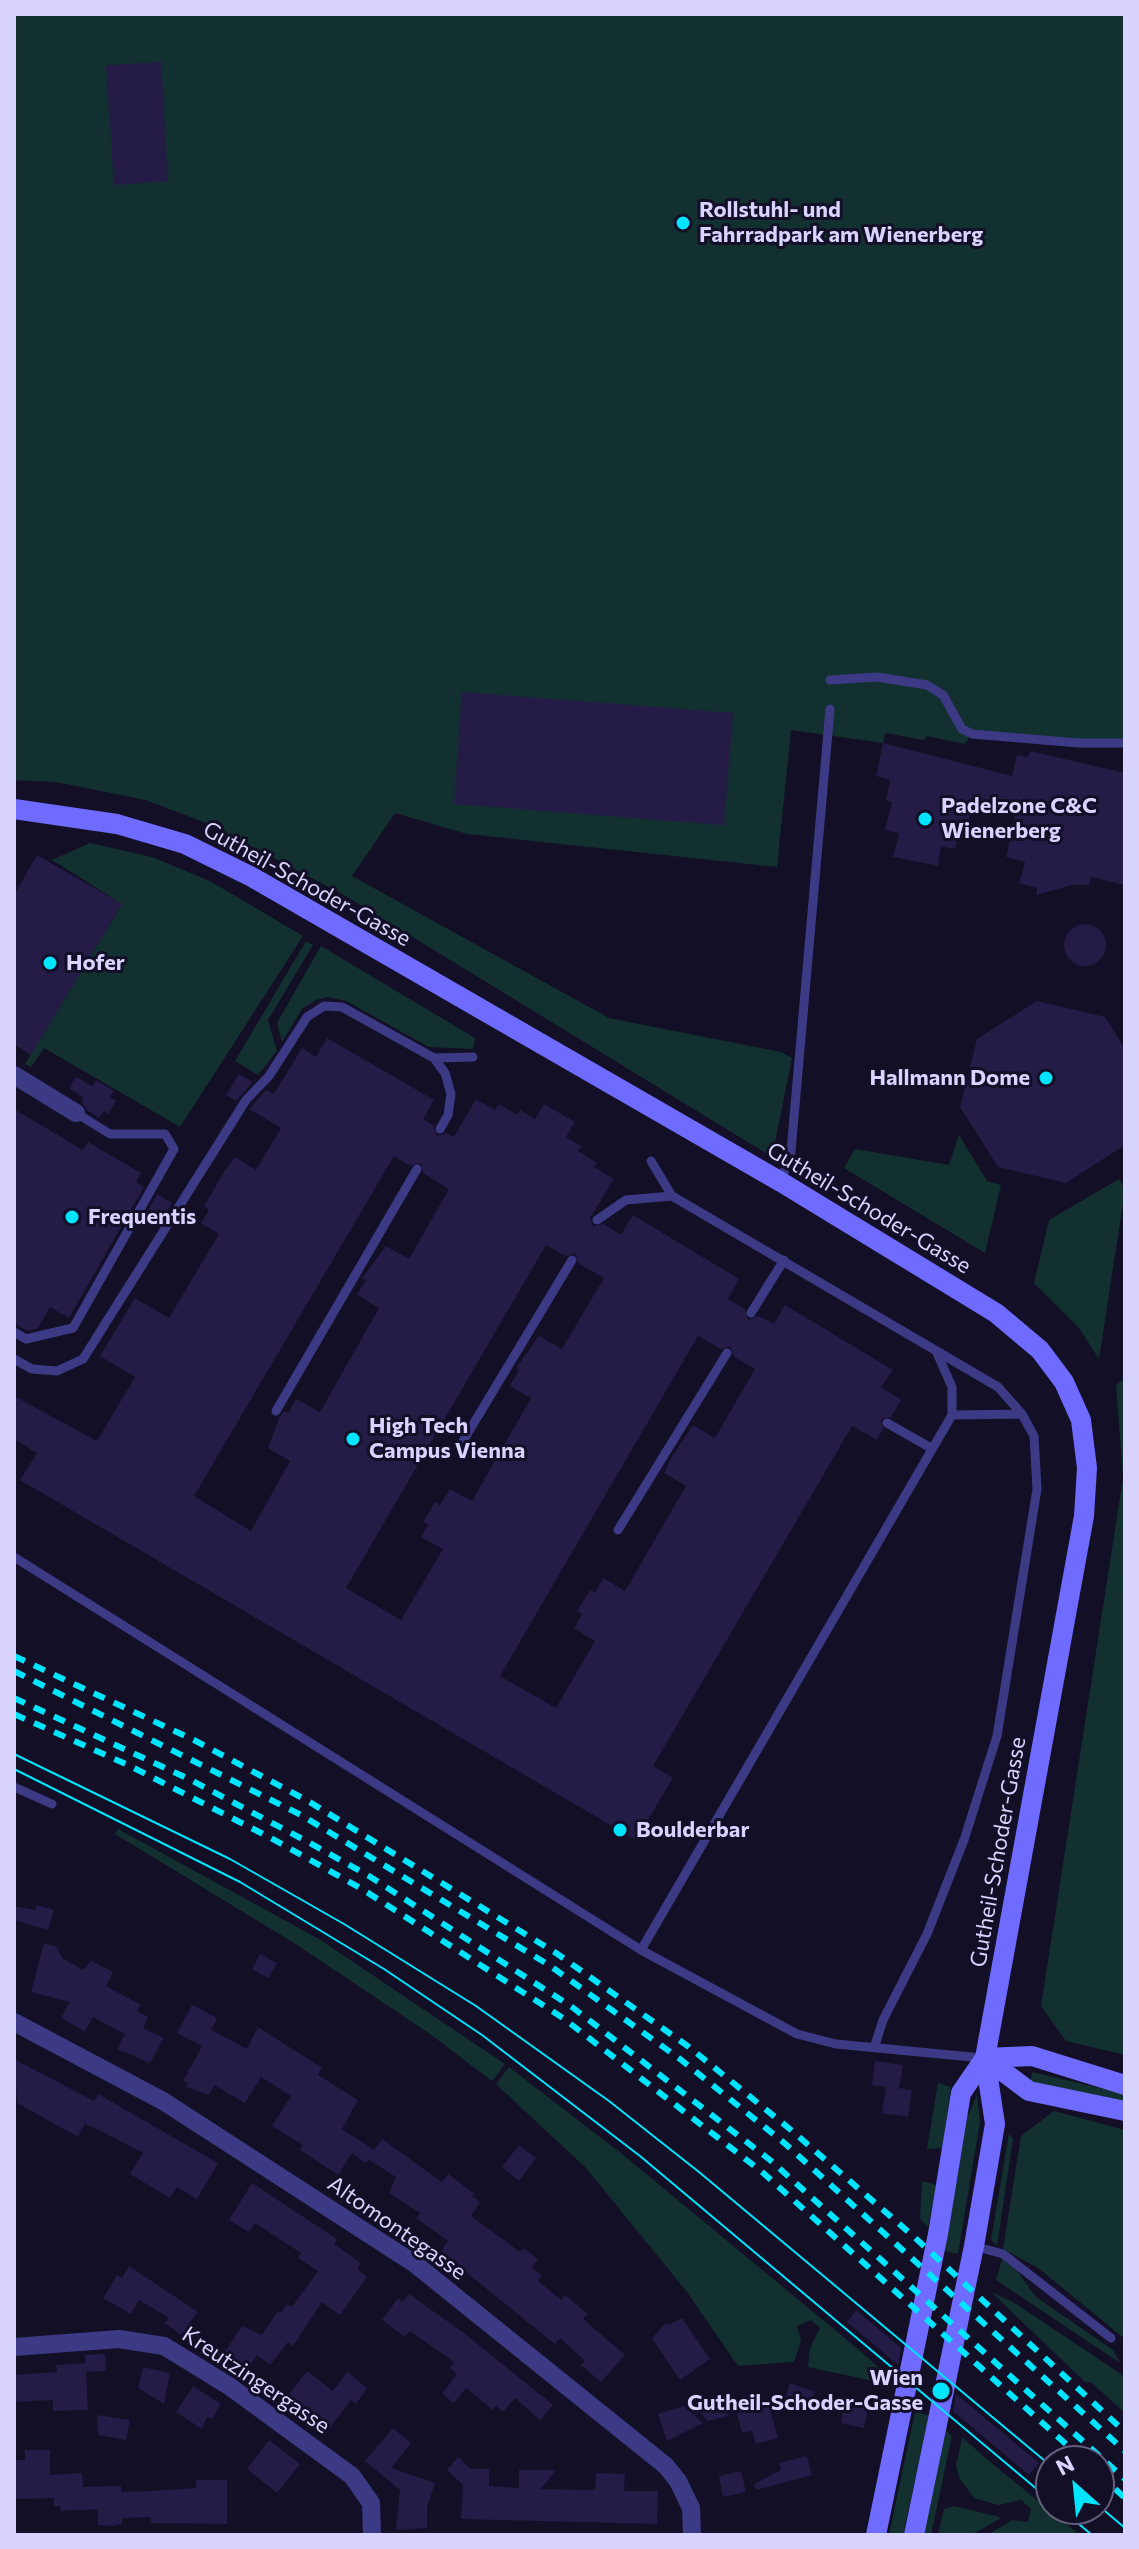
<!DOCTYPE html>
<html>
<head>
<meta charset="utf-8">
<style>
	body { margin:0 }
	#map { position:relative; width:1139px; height:2549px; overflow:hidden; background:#130f26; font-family:Commissioner,sans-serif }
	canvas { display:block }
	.frame { position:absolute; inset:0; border:16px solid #d9d4ff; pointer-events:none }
	.north { position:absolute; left:1035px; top:2445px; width:80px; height:80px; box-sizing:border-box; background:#130f26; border:2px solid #625e7d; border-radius:50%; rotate:333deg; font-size:22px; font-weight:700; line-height:32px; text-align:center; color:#d9d4ff }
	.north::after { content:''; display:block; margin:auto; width:28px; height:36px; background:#00e5ff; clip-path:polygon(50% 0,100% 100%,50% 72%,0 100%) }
</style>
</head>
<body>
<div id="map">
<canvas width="1139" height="2549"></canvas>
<div class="frame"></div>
<div class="north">N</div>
</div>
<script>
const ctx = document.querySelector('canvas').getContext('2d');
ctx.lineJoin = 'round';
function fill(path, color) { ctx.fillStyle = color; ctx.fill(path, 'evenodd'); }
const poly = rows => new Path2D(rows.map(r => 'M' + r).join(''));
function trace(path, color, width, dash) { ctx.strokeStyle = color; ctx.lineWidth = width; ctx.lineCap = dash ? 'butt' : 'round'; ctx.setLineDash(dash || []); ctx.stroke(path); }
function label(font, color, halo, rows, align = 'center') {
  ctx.font = font + ' Commissioner,sans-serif'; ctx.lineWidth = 6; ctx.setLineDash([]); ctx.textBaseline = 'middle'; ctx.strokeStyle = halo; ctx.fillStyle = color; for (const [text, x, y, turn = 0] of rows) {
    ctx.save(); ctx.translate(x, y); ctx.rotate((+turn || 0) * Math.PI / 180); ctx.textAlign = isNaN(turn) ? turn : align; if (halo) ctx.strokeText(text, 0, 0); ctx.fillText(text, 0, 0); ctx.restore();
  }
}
fill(poly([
	[14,14,1125,14,1125,747,969,737,965,744,927,736,924,740,885,733,883,743,791,730,777,867,467,834,395,813,352,876,609,1018,781,1052,792,1058,772,1157,344,895,211,825,146,800,56,782,14,780],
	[90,843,152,857,210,881,303,936,180,1127,44,1048,31,1067,25,1064,122,904,52,860],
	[306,941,313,945,268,1020,277,1051,258,1075,235,1061],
	[321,946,475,1038,473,1049,429,1047,346,1001,328,997,316,1000,302,1009,282,1042,277,1023],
	[959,1135,987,1181,1001,1185,985,1253,844,1168,855,1149,949,1165],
	[1119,1179,1125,1190,1099,1359,1079,1328,1034,1283,1049,1220],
	[1125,1378,1125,2055,1066,2041,1041,2006,1123,1478,1116,1385],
	[118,1829,319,1939,505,2064,492,2081,430,2034,294,1943,115,1834],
	[509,2067,622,2154,858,2349,886,2374,883,2378,873,2381,808,2367,810,2348,820,2328,811,2320,797,2326,801,2341,794,2362,738,2366,687,2292,586,2168,496,2084],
	[1032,2072,1125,2094,1125,2102,1030,2084],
	[938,2083,951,2087,942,2148,927,2149],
	[977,2095,980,2122,958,2254,945,2251,967,2118],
	[1054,2111,1125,2130,1125,2339,1038,2268,1003,2249,1021,2136],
	[1009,2133,1013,2139,997,2246,991,2240],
	[922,2181,936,2185,928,2227,920,2219],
	[1002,2259,1017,2271,1036,2297,1113,2350,1120,2363,996,2280],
	[991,2292,1013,2302,1118,2372,1125,2379,1125,2413,1091,2382,1085,2382],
	[915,2412,929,2415,903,2535,889,2535],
	[946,2430,952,2436,931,2535,923,2535],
	[962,2437,989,2461,1080,2535,987,2535,1012,2520,1028,2522,1031,2509,1021,2500,998,2505,974,2498,960,2479,956,2466],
	[954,2506,999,2517,1001,2518,972,2535,938,2535,944,2509]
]), '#12302f');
fill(poly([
	[161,62,168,181,114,185,106,65],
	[462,692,733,713,724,825,454,804],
	[883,743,1012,776,1017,755,1028,757,1030,751,1125,773,1125,885,1091,877,1089,885,1071,885,1037,895,1037,888,1019,883,1025,862,1006,857,1016,811,973,802,969,820,962,819,955,849,941,846,938,866,893,857,899,833,885,830,892,802,886,800,890,780,876,776],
	[37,855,122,904,31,1055,14,1044,14,895],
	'1064 945a21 21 0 1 1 42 0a21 21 0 1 1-42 0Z',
	[1037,1001,1105,1017,1125,1049,1125,1145,1066,1183,998,1167,960,1107,977,1039],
	[327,1038,434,1100,423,1119,433,1125,437,1136,446,1133,454,1137,476,1099,495,1110,499,1104,517,1115,520,1110,535,1119,544,1104,575,1122,566,1137,581,1146,578,1151,597,1163,594,1167,614,1179,590,1218,593,1226,604,1224,621,1235,633,1215,739,1279,728,1299,745,1309,748,1320,758,1316,774,1324,785,1305,893,1370,881,1387,901,1400,891,1417,881,1419,883,1429,877,1440,852,1426,653,1766,673,1778,636,1840,20,1480,37,1453,14,1439,14,1396,97,1441,135,1377,100,1356,135,1298,169,1318,219,1234,201,1223,209,1210,204,1206,224,1172,235,1157,256,1170,281,1128,249,1109,266,1090,274,1094,302,1048,316,1057],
	[394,1156,410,1166,421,1163,423,1173,449,1189,409,1259,386,1246,362,1278,366,1280,357,1295,379,1308,320,1412,296,1399,288,1413,284,1411,279,1418,268,1448,290,1461,251,1531,194,1496],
	[546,1245,566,1256,575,1253,579,1264,604,1278,562,1349,539,1336,516,1368,519,1370,510,1386,531,1398,472,1501,450,1489,440,1505,435,1502,423,1522,428,1525,421,1537,443,1549,401,1620,346,1588],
	[698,1336,721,1349,730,1346,734,1357,755,1369,715,1438,693,1425,671,1458,664,1473,686,1486,625,1591,603,1578,595,1593,590,1590,577,1611,582,1614,574,1628,595,1641,556,1708,500,1676],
	[239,1074,253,1082,236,1101,226,1095],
	[76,1077,92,1086,96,1080,114,1091,110,1097,116,1101,108,1114,104,1111,99,1118,87,1110,82,1103,84,1098,69,1088],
	[14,1109,83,1150,88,1142,141,1173,136,1182,144,1187,69,1318,50,1307,38,1328,28,1331,14,1323],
	[157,1194,172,1203,159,1224,145,1216],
	[37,1905,54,1910,48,1930,14,1920,14,1906,35,1910],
	[44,1943,57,1947,62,1958,83,1970,91,1961,113,1972,106,1986,141,2005,137,2011,148,2017,143,2028,164,2038,150,2063,117,2049,125,2034,93,2017,85,2031,61,2018,70,2002,31,1992],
	[260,1954,277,1963,268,1978,252,1969],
	[192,2005,217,2018,211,2030,247,2049,258,2027,322,2068,318,2075,358,2100,342,2129,374,2150,366,2163,352,2153,338,2175,300,2150,303,2145,272,2126,291,2096,261,2077,245,2103,214,2085,209,2095,186,2087,188,2083,183,2081,202,2046,177,2033],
	[14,2059,94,2101,98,2094,218,2163,197,2199,177,2187,170,2198,130,2174,143,2153,103,2132,85,2124,78,2137,17,2103],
	[875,2061,903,2065,899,2088,912,2090,908,2117,882,2113,886,2087,872,2085],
	[382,2139,442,2182,448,2174,475,2194,472,2196,480,2202,471,2216,520,2252,524,2248,538,2259,532,2267,542,2276,538,2281,561,2300,565,2295,588,2314,583,2319,625,2355,601,2382,581,2365,585,2361,560,2338,555,2344,441,2252,448,2241,416,2218,420,2213,389,2193,396,2177,368,2159],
	[519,2145,536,2158,519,2181,502,2167],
	[252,2183,337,2239,334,2244,361,2263,357,2269,367,2277,340,2315,322,2302,293,2346,288,2342,270,2365,257,2355,246,2371,222,2356,242,2326,262,2335,278,2311,281,2313,287,2304,292,2307,318,2271,298,2258,301,2253,255,2223,249,2232,229,2220],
	[129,2266,198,2312,181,2335,165,2323,169,2318,139,2300,131,2314,103,2298,117,2275,122,2278],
	[409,2294,464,2333,553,2405,540,2420,515,2398,503,2412,496,2406,493,2410,466,2388,454,2403,442,2394,457,2374,450,2368,454,2362,410,2331,405,2337,382,2320,398,2298,403,2302],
	[856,2310,901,2348,898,2365,847,2322],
	[682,2318,710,2359,680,2380,652,2338,666,2323,668,2325],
	[105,2354,106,2371,86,2372,88,2410,53,2411,53,2400,14,2402,14,2375,57,2372,56,2365,86,2363,85,2355],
	[143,2367,170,2373,164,2404,138,2388],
	[307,2371,333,2391,347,2372,367,2388,356,2404,351,2400,328,2430,286,2398],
	[790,2383,815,2392,807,2412,783,2404],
	[193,2386,221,2404,212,2419,207,2417,202,2429,176,2412],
	[956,2394,1039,2463,1029,2475,953,2411],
	[723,2395,728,2416,707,2421,694,2402],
	[846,2397,869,2402,864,2428,841,2423],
	[684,2406,703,2423,667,2441,658,2414],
	[769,2406,778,2438,756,2444,752,2431,742,2433,737,2412],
	[97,2415,130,2420,126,2440,98,2435],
	[393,2428,411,2443,391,2468,435,2483,427,2507,427,2528,396,2530,400,2490,365,2461],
	[269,2440,300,2464,277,2493,247,2469],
	[25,2450,50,2450,50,2475,82,2473,83,2487,121,2486,121,2492,151,2491,196,2488,196,2480,227,2480,227,2524,151,2523,151,2517,122,2518,122,2524,113,2526,98,2525,98,2509,61,2511,60,2506,54,2506,54,2498,16,2499,16,2460,25,2460],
	[807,2456,812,2475,756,2490,754,2484,781,2470,779,2463],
	[458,2457,471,2469,489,2469,489,2486,519,2488,519,2470,556,2470,541,2489,595,2490,596,2473,625,2474,624,2491,658,2491,657,2524,461,2519,463,2485,447,2470],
	[741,2471,746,2492,723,2497,719,2476]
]), '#241b47');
trace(poly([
	[830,680,877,677,927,685,943,695,962,729,972,734,1078,743,1125,743],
	[434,1058,473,1057],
	[651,1161,672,1196,998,1387,1022,1414],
	[781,1182,791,1151,830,709],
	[597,1220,626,1200,672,1196],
	[751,1313,784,1260],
	[14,1332,26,1339,73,1328,174,1149,165,1134,110,1134,76,1113],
	[937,1353,952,1387,952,1415],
	[14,1359,32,1369,57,1371,83,1359,246,1100,269,1076,307,1017,324,1006,342,1007,434,1058,445,1073,451,1094,448,1115,440,1129],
	[276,1411,417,1169],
	[887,1423,931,1448],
	[460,1446,572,1260],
	[618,1530,727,1353],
	[14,1557,641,1950,797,2034,836,2044,982,2058],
	[14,1787,52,1804],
	[641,1950,952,1415,1022,1414,1034,1436,1037,1489,997,1736,964,1840,927,1934,883,2020,875,2045],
	[974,2246,1003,2254,1111,2338]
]), '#3d3a85', 9);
trace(poly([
	[14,1075,76,1113],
	[14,2022,163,2101,415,2264,666,2466,678,2481,691,2508,692,2535],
	[14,2347,119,2339,164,2346,229,2386,352,2476,371,2503,372,2535]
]), '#3d3a85', 18);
trace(poly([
	[14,809,117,824,185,844,252,877,781,1182,996,1313,1040,1350,1064,1382,1081,1420,1087,1468,1084,1516,985,2058,995,2124,974,2246,914,2535],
	[985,2058,1029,2091,1125,2111],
	[985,2058,1032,2056,1125,2085],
	[876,2535,938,2234,961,2093,985,2058]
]), '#6f6bff', 20);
trace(poly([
	[14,1754,230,1859,344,1924,476,2006,609,2101,699,2172,1051,2466],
	[14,1769,240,1882,384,1969,482,2035,640,2156,1051,2501],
	[1099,2506,1125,2528],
	[1061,2509,1092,2535]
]), '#00e5ff', 2);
trace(poly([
	[14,1656,194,1740,308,1801,556,1953,689,2047,791,2130,912,2235,1125,2432],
	[14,1671,301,1815,549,1965,680,2059,782,2141,1125,2451],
	[14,1698,189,1779,308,1842,369,1876,572,2007,770,2160,1125,2479],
	[14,1714,128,1765,271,1838,362,1889,563,2018,761,2171,1085,2461],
	[1099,2474,1125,2498]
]), '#00e5ff', 6, [12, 10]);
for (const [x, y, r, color] of [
	[683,223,8,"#00e5ff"],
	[925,819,8,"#00e5ff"],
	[50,963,8,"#00e5ff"],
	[1046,1078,8,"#00e5ff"],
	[72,1217,8,"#00e5ff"],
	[353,1439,8,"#00e5ff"],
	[620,1830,8,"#00e5ff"],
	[941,2391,10,"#00e5ff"]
]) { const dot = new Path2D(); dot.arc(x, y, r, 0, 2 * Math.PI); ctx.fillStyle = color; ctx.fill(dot); trace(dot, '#130f26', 3); }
label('bold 22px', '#d9d4ff', '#130f26', [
	["Rollstuhl- und",699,210],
	["Fahrradpark am Wienerberg",699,235],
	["Padelzone C&C",941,806],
	["Wienerberg",941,831],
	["Hofer",66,963],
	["Hallmann Dome",1030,1078,"right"],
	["Frequentis",88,1217],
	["High Tech",369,1426],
	["Campus Vienna",369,1451],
	["Boulderbar",636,1830],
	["Wien",923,2378,"right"],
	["Gutheil-Schoder-Gasse",923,2403,"right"]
], 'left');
label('22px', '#d9d4ff', '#130f26', [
	["Gutheil-Schoder-Gasse",307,884,29],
	["Gutheil-Schoder-Gasse",869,1208,31],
	["Gutheil-Schoder-Gasse",998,1852,-80],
	["Altomontegasse",397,2228,35],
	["Kreutzingergasse",256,2380,34]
]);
</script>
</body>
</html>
